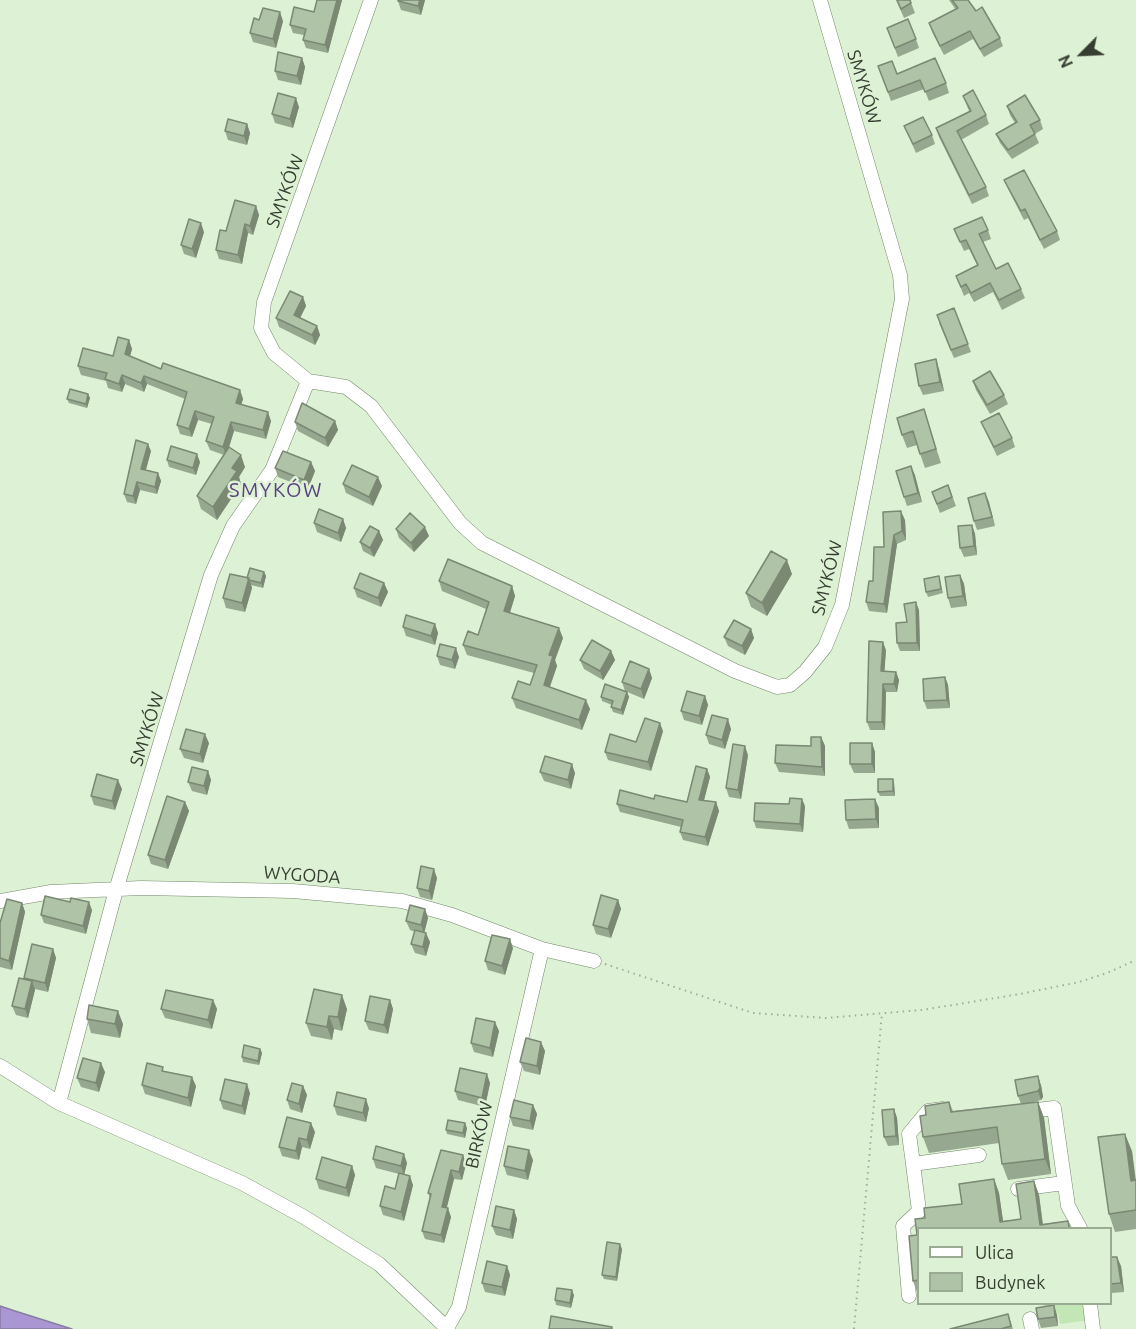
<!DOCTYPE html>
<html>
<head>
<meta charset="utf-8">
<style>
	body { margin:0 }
	#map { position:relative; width:1136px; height:1329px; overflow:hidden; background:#ddf2d4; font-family:Ubuntu,sans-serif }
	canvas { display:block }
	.legend { position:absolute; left:917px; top:1227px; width:195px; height:78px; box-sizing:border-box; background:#ddf2d4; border:2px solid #9aaa93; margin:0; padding:8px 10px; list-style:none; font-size:18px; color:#363e32 }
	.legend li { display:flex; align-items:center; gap:12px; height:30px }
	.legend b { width:30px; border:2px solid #9aaa93 }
	.north { position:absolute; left:1052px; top:24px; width:60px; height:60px; -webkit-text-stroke:4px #ddf2d4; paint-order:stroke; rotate:246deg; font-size:16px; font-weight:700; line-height:24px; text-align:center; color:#363e32 }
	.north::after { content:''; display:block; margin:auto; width:21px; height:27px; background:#363e32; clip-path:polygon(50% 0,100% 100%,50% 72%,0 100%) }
</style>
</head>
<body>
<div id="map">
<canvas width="1136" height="1329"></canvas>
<ul class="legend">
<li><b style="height:8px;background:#fff"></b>Ulica</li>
<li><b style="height:16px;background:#afc3a6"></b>Budynek</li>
</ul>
<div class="north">N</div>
</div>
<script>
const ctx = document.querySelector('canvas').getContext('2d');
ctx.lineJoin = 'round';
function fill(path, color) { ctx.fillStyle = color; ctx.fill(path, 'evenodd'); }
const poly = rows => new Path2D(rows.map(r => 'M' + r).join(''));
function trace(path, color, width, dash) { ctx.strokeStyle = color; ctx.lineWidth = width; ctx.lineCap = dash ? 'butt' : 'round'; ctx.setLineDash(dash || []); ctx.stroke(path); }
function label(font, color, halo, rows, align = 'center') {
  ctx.font = font + ' Ubuntu,sans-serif'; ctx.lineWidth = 5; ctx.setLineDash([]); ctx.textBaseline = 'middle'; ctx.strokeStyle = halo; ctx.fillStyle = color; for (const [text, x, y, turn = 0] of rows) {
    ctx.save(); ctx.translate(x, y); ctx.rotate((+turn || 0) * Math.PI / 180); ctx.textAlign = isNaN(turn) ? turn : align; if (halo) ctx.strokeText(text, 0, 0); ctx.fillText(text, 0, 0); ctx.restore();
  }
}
fill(poly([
	[1043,1304,1086,1304,1089,1320,1060,1324,1058,1313,1045,1315]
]), '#c3e6b5');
const water = poly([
	[0,1306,15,1311,72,1329,0,1329,0,1306]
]);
fill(water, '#aa96d3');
trace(water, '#877ca3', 1.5);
const minor = poly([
	[371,0,264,302,261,328,274,353,308,381,346,387,371,406,460,523,482,543,735,671,777,687,790,685,805,672,825,647,842,605,902,299,900,275,820,0],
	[0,901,51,892,141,888,293,891,402,901,452,915,542,949,594,961],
	[0,1066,59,1103,242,1183,304,1217,379,1264,448,1329],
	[59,1103,116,890,211,575,233,526,272,470,308,381],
	[1028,1111,1054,1108,1068,1206,1080,1228],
	[913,1164,909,1134,928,1111,943,1109],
	[1018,1189,1064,1183],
	[909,1296,903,1226,919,1211,913,1164,979,1155],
	[1090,1304,1093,1329],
	[1030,1319,1032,1329],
	[447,1328,459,1307,542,949]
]);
trace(minor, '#73876b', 15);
trace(poly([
	[605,964,753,1013,826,1018,922,1010,1020,994,1079,982,1107,973,1136,960],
	[854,1329,882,1013]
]), '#9dad96', 2, [1.5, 4.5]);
trace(minor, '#fff', 14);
fill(poly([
	[317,0,342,0,328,53,306,48,303,40,304,35,293,33,290,25,314,12],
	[425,0,421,15,401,10,398,1],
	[896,0,910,0,915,13,904,18],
	[949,0,968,0,976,11,1000,38,1003,46,984,57,973,39,944,55,932,32,929,23,956,10],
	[259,20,283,21,276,48,253,42,250,33],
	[887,28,916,39,919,48,898,57],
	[302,58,305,67,301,85,278,80,275,71],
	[878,66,897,74,946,83,949,93,929,101,924,89,891,101],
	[963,96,986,115,989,124,961,140,986,187,989,196,972,204,939,137,936,128,969,111],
	[1007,106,1040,120,1043,129,1035,134,1039,143,1012,159,1000,143,996,134,1015,123,1010,115],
	[299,107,293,128,275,123,272,114],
	[247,124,250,133,247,145,228,140,225,131],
	[904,126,932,135,935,144,916,153],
	[1004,180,1057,231,1060,240,1044,249,1028,218,1024,220,1008,189],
	[256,206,259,215,253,235,248,233,242,264,219,259,216,250,226,231],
	[954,229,988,230,991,239,983,242,996,269,1021,289,1025,298,1002,310,993,292,974,302,969,293,964,296,956,276,977,265,969,249,964,251],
	[204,232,196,258,184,254,181,245],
	[303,297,306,306,300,318,317,326,320,335,315,345,279,327,276,318],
	[954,308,971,352,954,358,939,323],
	[129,340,132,349,130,356,161,369,240,390,243,399,241,405,271,421,266,439,234,431,229,448,245,467,239,477,241,484,217,520,201,509,197,496,224,455,210,450,206,441,212,424,198,420,192,437,180,434,177,425,185,399,147,384,144,392,125,384,122,392,108,388,106,381,81,375,78,366,113,356],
	[939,369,944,391,923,395,919,386],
	[973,381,1004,395,1008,404,990,414,976,390],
	[88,394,90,398,87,408,69,403,67,399],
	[335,421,338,430,328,447,298,431,295,422],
	[981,422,1012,438,1015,447,997,456,985,431],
	[928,423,941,463,925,468,917,445,907,448,902,435],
	[151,451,146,470,158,473,161,481,157,494,140,490,136,504,127,502,124,494],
	[167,460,200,462,196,475,169,467],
	[311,462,315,471,308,489,278,477,275,468],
	[911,466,922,502,907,506,904,497],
	[343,484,382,486,373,506,346,493],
	[948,485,956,506,940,513,932,492],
	[985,493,995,526,977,530,974,521],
	[343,519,346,528,341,542,317,532,314,523],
	[905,520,906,540,897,544,887,613,869,611,866,602,884,547],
	[972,525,975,534,977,555,964,557,960,548],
	[396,529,429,536,414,552,399,538],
	[379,531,383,540,374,557,363,551,360,542],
	[264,572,266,576,263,588,251,585,252,588,245,612,226,608,223,598,247,578],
	[792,574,767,616,751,607,746,593],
	[960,575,964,584,967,606,951,608,948,598],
	[940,580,943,593,928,597,926,592],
	[439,581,512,586,515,596,510,613,563,638,555,660,557,666,550,687,590,709,582,730,516,708,512,698,530,685,534,673,467,655,463,645,478,635,486,609,442,591],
	[384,583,388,592,381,607,357,597,354,588],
	[919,610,920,651,900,651,897,643],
	[435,624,438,633,435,645,406,636,403,627],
	[751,629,754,638,745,655,728,646,724,637],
	[886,650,884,671,896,672,899,680,897,692,886,692,885,730,870,730,867,722],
	[611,651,615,660,603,680,584,669,580,660],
	[437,656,459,657,455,669,440,665],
	[649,669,652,678,644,699,625,691,622,682],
	[945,677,948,685,950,708,927,709,924,701],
	[627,692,629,697,623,715,613,712,611,707,612,705,602,701,601,697],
	[705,696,708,705,702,725,684,720,681,711],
	[731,729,725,749,709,744,706,735],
	[663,731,651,771,608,760,605,752,636,742],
	[821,737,825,746,825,776,779,772,775,763,811,746],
	[209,743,203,763,184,758,180,749],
	[872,743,875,752,875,773,854,773,850,764],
	[748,755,741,799,729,797,726,788],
	[707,769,710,777,704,800,716,802,719,811,708,846,683,840,680,832,681,827,620,812,617,804,654,799,687,802],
	[208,771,211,780,207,795,192,791,188,782],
	[540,772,575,773,571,789,544,781],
	[894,783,895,796,880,796,878,792],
	[122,789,115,810,94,805,91,796],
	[185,802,189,811,168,869,151,864,148,855],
	[805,806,803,832,756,828,754,821],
	[879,808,879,828,849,829,846,820],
	[437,878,432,900,420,897,417,888],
	[618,900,621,909,611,938,596,934,593,925],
	[70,902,92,910,86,934,44,923,41,915],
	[22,903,25,912,12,970,0,967,0,923],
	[425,909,428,918,424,932,430,942,426,956,415,953,411,944,415,932,410,930,406,921],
	[513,948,505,975,488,970,485,961],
	[53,949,56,958,48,992,35,989,28,1018,16,1015,12,1006,24,979],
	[213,1000,217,1009,212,1029,165,1018,161,1009],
	[390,1000,393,1009,388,1034,369,1030,365,1021],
	[347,1009,342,1031,334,1029,332,1040,311,1036,306,1023],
	[87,1019,123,1024,120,1038,91,1033],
	[499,1031,493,1057,474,1052,471,1043],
	[260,1049,262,1053,259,1065,243,1062,242,1057],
	[545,1051,540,1075,524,1071,520,1062],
	[105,1072,99,1092,81,1087,77,1078],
	[165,1072,196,1086,191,1107,145,1094,142,1085],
	[490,1083,485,1107,458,1100,455,1091],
	[1041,1085,1043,1097,1041,1100,1030,1103,1038,1102,1044,1118,1051,1174,1008,1180,1002,1164,999,1143,929,1153,923,1137,949,1102,953,1111,1021,1104,1018,1096],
	[303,1086,307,1095,302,1113,290,1109,287,1100],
	[250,1093,245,1115,223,1109,220,1100],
	[533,1105,537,1114,533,1130,513,1126,510,1117],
	[334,1106,369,1108,366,1122,337,1115],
	[894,1109,897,1118,899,1145,888,1146,884,1137],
	[467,1128,465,1138,447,1134,446,1130],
	[315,1132,310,1149,302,1147,299,1160,282,1156,279,1147],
	[1132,1151,1136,1180,1136,1229,1115,1232,1109,1214],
	[463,1155,466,1164,462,1180,454,1179,446,1208,451,1217,444,1243,425,1239,422,1231,430,1198,428,1193],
	[373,1159,407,1163,404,1175,413,1185,404,1221,383,1215,380,1206,395,1189,399,1174,376,1168],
	[533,1160,528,1180,507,1175,504,1166],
	[352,1166,355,1175,349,1197,319,1189,316,1179],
	[994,1179,999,1193,1003,1221,1021,1219,1016,1184,1034,1181,1039,1195,1043,1224,1068,1221,1071,1228,918,1228,918,1295,913,1281,909,1236,917,1235,915,1219,925,1218,924,1208,962,1204,959,1184],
	[514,1210,517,1219,513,1239,496,1235,492,1226],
	[622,1249,617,1281,604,1279,602,1275],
	[1110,1257,1121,1266,1124,1292,1111,1293],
	[507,1266,510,1275,505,1296,485,1292,482,1283],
	[574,1295,571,1308,556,1305,555,1300],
	[1008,1314,1013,1329,950,1329],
	[1057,1315,1058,1326,1041,1328,1038,1319]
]), '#96a88f');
fill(poly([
	[337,0,342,0,328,53,325,45],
	[420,0,425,0,421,15,418,6],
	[280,12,283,21,276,48,273,39],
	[302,58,305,67,301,85,297,76],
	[296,98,299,107,293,128,290,119],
	[247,124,250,133,247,145,244,136],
	[256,206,259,215,253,235,250,226],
	[201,223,204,232,196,258,192,249],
	[245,224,248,233,242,264,238,255],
	[303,297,306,306,297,324,294,315],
	[317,326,320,335,315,345,312,335],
	[129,340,132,349,128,363,125,354],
	[936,359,939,369,944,391,940,382],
	[122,375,125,384,122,392,119,384],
	[144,376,147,384,144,392,141,383],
	[240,390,243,399,239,412,236,403],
	[88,394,90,398,87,408,86,404],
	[195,411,198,420,192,437,189,429],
	[268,412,271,421,266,439,263,430],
	[335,421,338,430,328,447,325,438],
	[231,422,234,431,226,455,223,447],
	[148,444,151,451,144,476,141,469],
	[197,454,200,462,196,475,193,468],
	[241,455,245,467,239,477,241,484,217,520,213,507,232,468],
	[311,462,315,471,308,489,304,480],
	[911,466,915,475,922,502,918,493],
	[158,473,161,481,157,494,155,487],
	[378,477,382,486,373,506,369,497],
	[137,482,140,490,136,504,133,496],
	[985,493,989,502,995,526,992,517],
	[901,511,905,520,906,540,902,531],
	[343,519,346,528,341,542,338,533],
	[972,525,975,534,977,555,974,546],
	[425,527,429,536,414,552,411,543],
	[379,531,383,540,374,557,370,548],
	[894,535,897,544,887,613,884,604],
	[787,560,792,574,767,616,762,603],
	[264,572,266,576,263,588,261,583],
	[960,575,964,584,967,606,963,596],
	[249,578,252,588,245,612,242,603],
	[384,583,388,592,381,607,378,598],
	[512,586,515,596,507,621,504,611],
	[916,602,919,610,920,651,917,643],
	[435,624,438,633,435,645,431,636],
	[559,628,563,638,555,660,557,666,547,694,544,685,549,655],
	[751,629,754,638,745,655,742,646],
	[883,642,886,650,884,679,881,671],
	[456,648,459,657,455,669,452,660],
	[611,651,615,660,603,680,600,671],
	[649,669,652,678,644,699,641,689],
	[896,672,899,680,897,692,894,684],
	[945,677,948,685,950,708,947,700],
	[883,684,886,692,885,730,882,722],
	[627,692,629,697,623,715,621,710],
	[705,696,708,705,702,725,699,716],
	[586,700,590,709,582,730,579,720],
	[728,719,731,729,725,749,722,740],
	[660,723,663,731,651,771,648,762],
	[205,734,209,743,203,763,200,754],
	[821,737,825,746,825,776,822,767],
	[872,743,875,752,875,773,872,764],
	[745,746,748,755,741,799,738,790],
	[572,764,575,773,571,789,568,780],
	[707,769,710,777,702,808,699,800],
	[208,771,211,780,207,795,204,786],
	[893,779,894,783,895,796,893,791],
	[118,780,122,789,115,810,112,801],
	[802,799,805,806,803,832,800,824],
	[875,799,879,808,879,828,876,819],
	[185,802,189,811,168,869,165,860],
	[716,802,719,811,708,846,705,837],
	[434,869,437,878,432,900,429,891],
	[618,900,621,909,611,938,608,929],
	[89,902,92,910,86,934,83,926],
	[22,903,25,912,12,970,9,961],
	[425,909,428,918,424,934,421,925],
	[426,933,430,942,426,956,423,947],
	[510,939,513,948,505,975,502,966],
	[53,949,56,958,48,992,45,983],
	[32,981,35,990,28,1018,25,1009],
	[342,995,347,1009,342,1031,338,1017],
	[213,1000,217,1009,212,1029,208,1020],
	[390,1000,393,1009,388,1034,384,1025],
	[118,1011,123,1024,120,1038,115,1024],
	[329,1016,334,1029,332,1040,327,1027],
	[495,1022,499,1031,493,1057,490,1048],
	[541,1042,545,1051,540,1075,537,1066],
	[260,1049,262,1053,259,1065,258,1061],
	[101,1063,105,1072,99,1092,96,1083],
	[487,1074,490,1083,485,1107,482,1098],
	[1038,1076,1041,1085,1043,1097,1041,1100,1038,1091],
	[192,1077,196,1086,191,1107,188,1098],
	[247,1084,250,1093,245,1115,242,1106],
	[303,1086,307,1095,302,1113,299,1104],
	[366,1099,369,1108,366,1122,363,1113],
	[1038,1102,1044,1118,1051,1174,1045,1159],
	[533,1105,537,1114,533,1130,530,1121],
	[894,1109,897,1118,899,1145,896,1136],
	[311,1123,315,1132,310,1149,307,1140],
	[465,1123,467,1128,465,1138,463,1133],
	[1125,1134,1132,1151,1136,1186,1131,1181],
	[299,1138,302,1147,299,1160,296,1151],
	[529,1150,533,1160,528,1180,525,1171],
	[404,1154,407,1163,404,1175,401,1166],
	[463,1155,466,1164,462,1180,459,1172],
	[352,1166,355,1175,349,1197,346,1188],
	[451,1170,454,1179,445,1215,442,1207],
	[410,1176,413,1185,404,1221,401,1212],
	[994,1179,999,1193,1004,1228,1000,1222],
	[1034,1181,1039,1195,1043,1228,1040,1225],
	[448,1208,451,1217,444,1243,441,1235],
	[514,1210,517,1219,513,1239,510,1230],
	[620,1244,622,1249,617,1281,616,1277],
	[1117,1257,1121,1266,1124,1292,1121,1283],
	[507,1266,510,1275,505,1296,502,1287],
	[572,1290,574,1295,571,1308,570,1303],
	[1054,1305,1057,1315,1058,1326,1055,1317]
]), '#7a8874');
const building = poly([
	[317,0,337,0,325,45,303,40,306,29,290,25,294,7,314,12,317,0],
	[398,0,420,0,418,6,398,1,398,0],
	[897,0,910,0,911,3,901,9,897,0],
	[952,0,968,0,976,11,982,7,1000,38,980,49,970,31,940,46,929,23,958,8,952,0],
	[263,8,280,12,273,39,250,33,254,18,259,20,263,8],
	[908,19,916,39,895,48,887,28,908,19],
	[278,52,302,58,297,76,275,71,278,52],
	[935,58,946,83,925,92,920,80,888,92,878,66,892,61,897,74,935,58],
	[973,90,986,115,957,131,986,187,969,195,936,128,971,111,963,96,973,90],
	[278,93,296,98,290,119,272,114,278,93],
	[1025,95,1040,120,1030,125,1035,134,1008,150,996,134,1017,122,1007,106,1025,95],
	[923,117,932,135,913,144,904,126,923,117],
	[228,119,247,124,244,136,225,131,228,119],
	[1024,170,1057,231,1040,240,1025,209,1021,211,1004,180,1024,170],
	[235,200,256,206,250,226,245,224,238,255,216,250,220,230,226,231,235,200],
	[982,217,988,230,979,234,996,269,1008,263,1021,289,999,300,990,283,971,293,966,284,961,287,956,276,978,265,966,240,960,242,954,229,982,217],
	[189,219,201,223,192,249,181,245,189,219],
	[290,291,303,297,294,315,317,326,312,335,276,318,290,291],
	[954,308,968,344,951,350,937,315,954,308],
	[118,337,129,340,125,354,161,369,163,363,240,390,236,403,268,412,263,430,231,422,223,447,206,441,214,417,195,411,189,429,177,425,187,392,144,376,141,383,122,375,119,384,105,379,107,373,78,366,83,348,113,356,118,337],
	[936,359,940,382,919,386,915,364,936,359],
	[990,371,1004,395,987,405,973,381,990,371],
	[70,389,88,394,86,404,67,399,70,389],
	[302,403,335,421,325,438,295,422,302,403],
	[924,409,936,449,920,454,913,431,902,435,897,418,924,409],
	[999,413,1012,438,994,447,981,422,999,413],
	[136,440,148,444,141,469,158,473,155,487,137,482,133,496,124,494,136,440],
	[171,446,197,454,193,468,167,460,171,446],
	[229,447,241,455,232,468,237,471,213,507,197,496,229,447],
	[283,451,311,462,304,480,275,468,283,451],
	[352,465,378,477,369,497,343,484,352,465],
	[911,466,918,493,904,497,896,471,911,466],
	[948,485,952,497,937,504,932,492,948,485],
	[985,493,992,517,974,521,968,498,985,493],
	[319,509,343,519,338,533,314,523,319,509],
	[901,511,902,531,894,535,884,604,866,602,869,581,873,581,874,547,884,547,883,512,901,511],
	[410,513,425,527,411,543,396,529,410,513],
	[972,525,974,546,960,548,958,526,972,525],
	[370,526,379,531,370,548,360,542,370,526],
	[771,551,787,560,762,603,746,593,771,551],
	[448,559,512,586,504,611,559,628,549,655,553,656,544,685,586,700,579,720,512,698,518,681,530,685,537,665,463,645,468,631,478,635,489,602,439,581,448,559],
	[250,568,264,572,261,583,249,580,247,578,250,568],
	[360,573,384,583,378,598,354,588,360,573],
	[230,574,249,578,242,603,223,598,230,574],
	[960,575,963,596,948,598,945,577,960,575],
	[939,576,941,589,926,592,924,579,939,576],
	[916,602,917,643,897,643,896,623,907,622,904,604,916,602],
	[406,615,435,624,431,636,403,627,406,615],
	[734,620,751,629,742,646,724,637,734,620],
	[592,640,611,651,600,671,580,660,592,640],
	[869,641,883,642,881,671,896,672,894,684,883,684,882,722,867,722,869,641],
	[440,644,456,648,452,660,437,656,440,644],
	[630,661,649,669,641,689,622,682,630,661],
	[945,677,947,700,924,701,923,679,945,677],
	[605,684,627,692,621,710,611,707,613,701,601,697,605,684],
	[687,691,705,696,699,716,681,711,687,691],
	[712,715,728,719,722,740,706,735,712,715],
	[645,718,660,723,648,762,605,752,610,734,636,742,645,718],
	[186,729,205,734,200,754,180,749,186,729],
	[811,737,821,737,822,767,775,763,776,745,811,746,811,737],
	[850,743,872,743,872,764,850,764,850,743],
	[733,744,745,746,738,790,726,788,733,744],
	[545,756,572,764,568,780,540,772,545,756],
	[696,766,707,769,699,800,716,802,705,837,680,832,683,820,617,804,620,790,654,799,655,795,687,802,696,766],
	[192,767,208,771,204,786,188,782,192,767],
	[97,774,118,780,112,801,91,796,97,774],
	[878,779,893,779,893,791,878,792,878,779],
	[167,796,185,802,165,860,148,855,167,796],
	[790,798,802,799,800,824,754,821,755,803,789,804,790,798],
	[875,799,876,819,846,820,845,800,875,799],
	[421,866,434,869,429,891,417,888,421,866],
	[601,895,618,900,608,929,593,925,601,895],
	[45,896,70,902,71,898,89,902,83,926,41,915,45,896],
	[7,899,22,903,9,961,0,958,0,923,7,899],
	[410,905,425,909,421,925,406,921,410,905],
	[415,930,426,933,423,947,411,944,415,930],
	[492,935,510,939,502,966,485,961,492,935],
	[32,944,53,949,45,983,24,978,32,944],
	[19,978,32,981,25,1009,12,1006,19,978],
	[314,989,342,995,338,1017,329,1016,327,1027,306,1023,314,989],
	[166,990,213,1000,208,1020,161,1009,166,990],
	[370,996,390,1000,384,1025,365,1021,370,996],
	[89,1005,118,1011,115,1024,87,1019,89,1005],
	[476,1018,495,1022,490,1048,471,1043,476,1018],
	[526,1038,541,1042,537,1066,520,1062,526,1038],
	[244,1045,260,1049,258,1061,242,1057,244,1045],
	[83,1058,101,1063,96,1083,77,1078,83,1058],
	[147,1063,163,1067,162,1071,192,1077,188,1098,142,1085,147,1063],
	[460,1068,487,1074,482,1098,455,1091,460,1068],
	[1038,1076,1040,1088,1038,1091,1018,1096,1015,1080,1038,1076],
	[225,1079,247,1084,242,1106,220,1100,225,1079],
	[292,1083,303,1086,299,1104,287,1100,292,1083],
	[337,1092,366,1099,363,1113,334,1106,337,1092],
	[514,1100,533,1105,530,1121,510,1117,514,1100],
	[949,1102,951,1112,1038,1102,1045,1159,1002,1164,997,1127,923,1137,920,1116,926,1115,925,1106,949,1102],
	[894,1109,896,1136,884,1137,882,1110,894,1109],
	[287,1117,311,1123,307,1140,299,1138,296,1151,279,1147,287,1117],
	[448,1120,465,1123,463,1133,446,1130,448,1120],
	[1125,1134,1131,1181,1136,1180,1136,1210,1109,1214,1098,1137,1125,1134],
	[376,1146,404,1154,401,1166,373,1159,376,1146],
	[508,1146,529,1150,525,1171,504,1166,508,1146],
	[441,1150,463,1155,459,1172,451,1170,442,1207,448,1208,441,1235,422,1231,431,1194,428,1193,441,1150],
	[322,1157,352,1166,346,1188,316,1179,322,1157],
	[399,1173,410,1176,401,1212,380,1206,385,1186,395,1189,399,1173],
	[994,1179,1000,1222,1021,1219,1016,1184,1034,1181,1040,1225,1068,1221,1069,1228,918,1228,918,1280,913,1281,909,1236,917,1235,915,1219,925,1218,924,1208,962,1204,959,1184,994,1179],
	[496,1206,514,1210,510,1230,492,1226,496,1206],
	[607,1242,620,1244,616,1277,602,1275,607,1242],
	[1110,1257,1117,1257,1121,1283,1110,1284,1110,1257],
	[487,1261,507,1266,502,1287,482,1283,487,1261],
	[557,1288,572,1290,570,1303,555,1300,557,1288],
	[1054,1305,1055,1317,1038,1319,1036,1308,1054,1305],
	[1008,1314,1011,1326,1001,1329,950,1329,1008,1314],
	[551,1316,612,1327,612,1329,549,1329,551,1316]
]);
fill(building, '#afc3a6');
trace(building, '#7a8874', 1.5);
label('18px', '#363e32', '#ddf2d4', [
	["SMYKÓW",864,87,73],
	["SMYKÓW",285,191,-70],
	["SMYKÓW",827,578,-76],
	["SMYKÓW",147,729,-73],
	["WYGODA",302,875,4],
	["BIRKÓW",479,1135,-77]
]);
ctx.letterSpacing = '1.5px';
label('20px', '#59427f', '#ddf2d4', [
	["SMYKÓW",276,490]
]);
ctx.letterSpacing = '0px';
</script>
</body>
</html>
